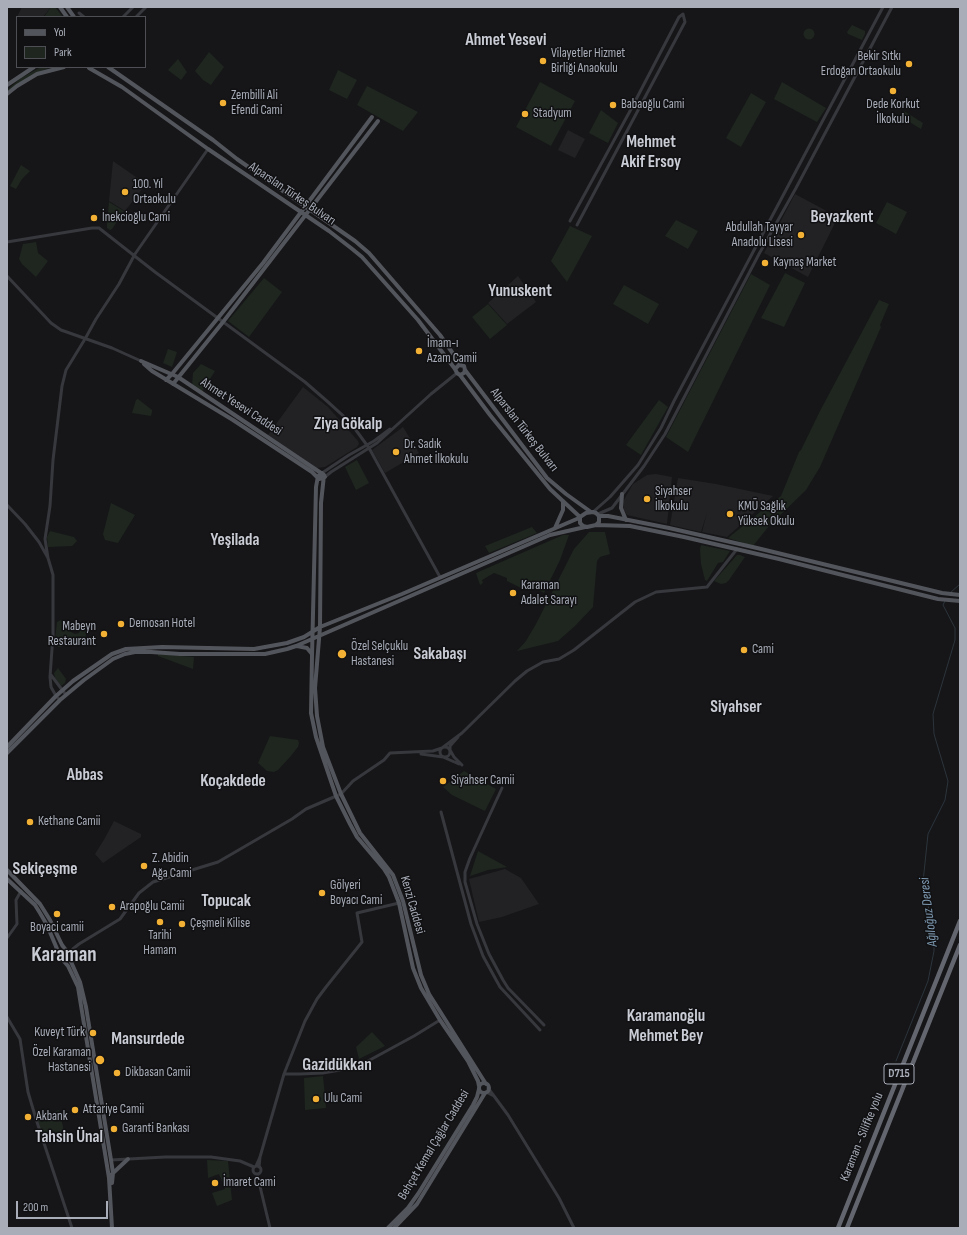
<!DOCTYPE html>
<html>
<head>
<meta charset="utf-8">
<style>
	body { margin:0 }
	#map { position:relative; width:967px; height:1235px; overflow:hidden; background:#161618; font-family:"Sofia Sans Condensed",sans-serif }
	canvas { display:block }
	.frame { position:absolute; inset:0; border:8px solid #a8adb8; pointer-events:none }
	.legend { position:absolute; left:16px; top:16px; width:130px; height:52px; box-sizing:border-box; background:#111113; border:1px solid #4d4f55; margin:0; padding:5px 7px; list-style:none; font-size:12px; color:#a8adb8 }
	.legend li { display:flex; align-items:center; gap:8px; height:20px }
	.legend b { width:20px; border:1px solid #4d4f55 }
	.scale { position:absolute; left:16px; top:1201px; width:92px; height:18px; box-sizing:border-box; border:2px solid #a8adb8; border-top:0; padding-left:5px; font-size:12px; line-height:14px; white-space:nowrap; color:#a8adb8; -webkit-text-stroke:3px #111113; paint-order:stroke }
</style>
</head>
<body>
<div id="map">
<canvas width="967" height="1235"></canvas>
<div class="frame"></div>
<ul class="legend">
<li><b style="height:5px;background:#53555c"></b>Yol</li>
<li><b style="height:11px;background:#1e261f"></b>Park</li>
</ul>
<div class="scale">200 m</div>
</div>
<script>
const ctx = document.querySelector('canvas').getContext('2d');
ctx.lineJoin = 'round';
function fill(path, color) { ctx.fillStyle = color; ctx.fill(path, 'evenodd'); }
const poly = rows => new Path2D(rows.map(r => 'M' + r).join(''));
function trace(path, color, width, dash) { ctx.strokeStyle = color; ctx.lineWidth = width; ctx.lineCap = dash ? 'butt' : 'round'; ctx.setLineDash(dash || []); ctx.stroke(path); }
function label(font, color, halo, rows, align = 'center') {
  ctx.font = font + ' "Sofia Sans Condensed",sans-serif'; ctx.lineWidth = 3; ctx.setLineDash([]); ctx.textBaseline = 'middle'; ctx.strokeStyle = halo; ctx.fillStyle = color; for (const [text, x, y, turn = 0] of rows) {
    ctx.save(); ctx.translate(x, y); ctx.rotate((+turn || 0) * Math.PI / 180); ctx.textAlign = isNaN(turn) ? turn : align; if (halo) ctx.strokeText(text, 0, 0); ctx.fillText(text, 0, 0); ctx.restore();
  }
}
fill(poly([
	[22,7,51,7,43,17,17,17],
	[568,130,585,139,575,158,558,150],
	[113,161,146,184,125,211,109,201],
	[795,194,838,217,808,277,764,253],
	[518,276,536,302,507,324,488,303],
	[303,387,328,407,358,441,359,444,357,447,325,467,317,468,268,435],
	[403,427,419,453,385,473,372,450],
	[656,474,672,477,667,524,627,515,624,510,623,502,626,496,633,484,647,475],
	[678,478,716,484,773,496,727,537,702,532,707,513,701,532,670,525],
	[114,821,141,834,141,837,103,863,95,854,105,838],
	[505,869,521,878,539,904,502,917,479,922,469,879]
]), '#222225');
fill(poly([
	[51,7,55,7,63,17,44,17],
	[852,25,865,31,865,34,862,40,848,34,847,32],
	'803.5 34a5.5 5.5 0 1 1 11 0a5.5 5.5 0 1 1-11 0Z',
	[209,52,224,67,211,85,203,80,195,71],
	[178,59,187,72,181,80,168,70],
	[41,67,51,67,30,76,7,92,7,90,21,78],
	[338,70,357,80,347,99,329,90],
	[540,82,575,101,551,146,516,127],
	[782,82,826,108,817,122,774,99],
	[367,86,418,112,403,131,357,105],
	[751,93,766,102,741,147,726,138],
	[601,110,618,123,608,143,589,133],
	[904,111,923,123,921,129,901,117],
	[21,165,30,171,22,179,16,189,10,186],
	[109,202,124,211,112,229,110,230,107,228,107,224],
	[887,202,907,212,896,234,876,223],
	[676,220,698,231,688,249,665,236],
	[570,226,592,236,567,282,551,261],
	[36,242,38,253,48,261,36,277,22,264,19,259,23,244],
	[785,273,805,283,784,327,761,318],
	[751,274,770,285,688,452,666,437],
	[264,278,282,292,249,337,228,321],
	[624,285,659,304,648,324,613,304],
	[879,300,889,304,880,325,881,327,820,467,806,490,769,526,753,546,728,538,765,508,781,496,799,452,801,450,820,411],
	[488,304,507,325,490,339,472,317],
	[168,349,177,352,172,367,163,363],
	[201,364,215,371,202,392,192,385,193,373],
	[138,399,152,410,152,412,151,416,132,413,136,400],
	[659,400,668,407,641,455,626,445],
	[357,460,369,483,356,490,345,467],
	[111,503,135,515,118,543,105,540,103,534],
	[532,527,537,533,489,553,485,546],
	[50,531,74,537,77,541,72,546,48,547,47,537],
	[589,532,605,532,610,554,600,557,597,561,593,607,575,626,558,641,517,651,526,641,536,624,574,549],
	[563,535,569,535,560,560,544,593,528,584,523,589,507,581,507,578,494,573,482,580,483,583,480,585,476,573],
	[701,545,730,551,723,562,718,563,707,581,705,580,701,564,700,549],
	[737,555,740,555,745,557,729,580,726,583,721,584,714,581],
	[61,620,67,630,75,634,79,633,82,627,86,628,87,630,84,644,76,638,61,647,58,647,55,639,57,622],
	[158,654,194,657,193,669,158,656],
	[58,668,66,679,65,683,61,686,55,678,54,673],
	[270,736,298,740,299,743,298,747,290,757,278,770,274,772,267,771,258,763],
	[464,771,496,789,485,811,452,795,443,787],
	[478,851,507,867,488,870,470,876],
	[372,1032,385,1046,359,1059,356,1047],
	[323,1076,326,1108,305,1110,304,1078],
	[59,1110,65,1135,45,1142,37,1118],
	[207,1160,228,1161,232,1200,217,1206,212,1193,225,1189,219,1174,208,1178]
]), '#1e261f');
trace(poly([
	[950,593,960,584],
	[896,1061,928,981,934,951,934,933,923,882,928,834,945,800,948,781,934,734,933,714,955,640,955,628,943,605,945,601]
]), '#2c353c', 1);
trace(poly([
	[79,13,84,17],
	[123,17,133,7],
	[136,17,146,7],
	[570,221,630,111,679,17,683,14,685,22,577,225],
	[7,242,92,228,99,228,155,272,305,382,328,402,350,422,369,448,440,577],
	[7,276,51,323,61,330,112,348,141,361],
	[322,473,349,455,374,441,390,429],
	[325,477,331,472,377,443,431,394,457,373],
	[7,505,25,524,39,542,48,558,51,568,53,575,53,635,50,677,51,687,56,696,60,700],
	[593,512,610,497,638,465,661,428,674,401,883,7],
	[598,514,612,508,644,466,665,434,759,254,796,188,892,7],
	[48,558,45,539,50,506,53,460,62,386,66,370,85,339,96,319,119,284,135,254,208,149],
	[51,675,66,695],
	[462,733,515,681,527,671,543,662,559,659,574,650,635,602,656,592,707,587,737,549],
	[458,737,450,746,450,750,454,757,462,765],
	'440 752a5 5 0 1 1 10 0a5 5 0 1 1-10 0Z',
	[421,754,443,757,459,764],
	[502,788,470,858,465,872,465,882,477,924,489,954,503,980,508,988,544,1025],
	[441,812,471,924,483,956,500,987,540,1030],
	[7,938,17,924,16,900,21,891],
	[68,953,79,944,120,919,139,893,153,882,218,862,292,819,306,809,341,794,353,781,384,760,390,753,433,751,442,748,462,733],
	[7,1017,20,1039,28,1092,36,1119,72,1228],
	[284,1074,300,1074,323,1073,357,1067,414,1036,440,1020],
	[486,1092,494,1096,488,1088],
	[494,1096,508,1115,559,1198,574,1228],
	[260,1157,284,1074,305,1021,317,999,326,987,362,942,357,913,399,903],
	[111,1160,165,1157,211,1157,240,1161,254,1167],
	[256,1166,260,1157,259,1167],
	'253 1170a4 4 0 1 1 8 0a4 4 0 1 1-8 0Z',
	[257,1174,270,1228]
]), '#37383d', 3);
trace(poly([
	[60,7,67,17],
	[67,7,74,17],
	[108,67,213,140,237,159,355,241,369,253,440,335,461,365],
	[89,68,122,87,208,149,329,231,351,248,362,257,418,320,455,369],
	[7,85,34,67],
	[7,94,17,86,37,74,64,67],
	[141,361,178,377,324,475,321,503,320,627,315,688,317,716,323,747,341,794,360,833,393,875,403,901,421,975,429,994,486,1084],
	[144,364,152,371,233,420,312,472,319,479,325,477],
	[465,370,464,373,460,375,457,373,455,369,459,365,464,366,465,370,547,478,566,494,591,512],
	[460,375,490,415,550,489,580,517],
	[166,380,172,374,263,263,372,117],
	[173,384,223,322,378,121],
	[322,473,318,476,316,487,312,656,311,713,316,737,336,796,350,824,357,837,384,869,389,877,399,903,413,968,421,988,440,1020,468,1061,478,1081,479,1086],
	[622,494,621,508,626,520],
	[593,512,596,513,599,516,599,522,596,525,587,527,583,526,580,523,580,517,586,513,593,512],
	[599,516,608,516,669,528,757,548,942,593,960,595],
	[596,525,630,526,684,537,779,559,938,599,960,601],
	[555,528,563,510,563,501],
	[297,646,307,648,312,654],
	[7,747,56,696,73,681,112,654,126,649,162,647,254,649,287,643,304,637,320,627,402,594,579,518],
	[7,753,60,700,84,680,113,659,125,654,135,652,151,652,180,654,265,654,287,649,296,646,550,535,585,527],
	[7,870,40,904,50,920,62,945,68,953],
	[7,879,35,905,40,913,47,925,60,956],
	[68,955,80,982,86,1007,111,1160,113,1173,112,1183],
	[61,958,68,966,78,987,109,1178,112,1228],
	'479 1088a5 5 0 1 1 10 0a5 5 0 1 1-10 0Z',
	[112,1174,128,1159],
	[388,1228,408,1208,418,1194,473,1105,477,1097,479,1089],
	[394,1228,417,1204,485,1093]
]), '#53555c', 4);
trace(poly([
	[838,1228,960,921],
	[847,1228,960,945]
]), '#63666e', 4.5);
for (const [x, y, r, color] of [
	[543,61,4,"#f2b134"],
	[909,64,4,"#f2b134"],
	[893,91,4,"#f2b134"],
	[223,103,4,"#f2b134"],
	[613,105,4,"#f2b134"],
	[525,114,4,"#f2b134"],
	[125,192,4,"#f2b134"],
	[94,218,4,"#f2b134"],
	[801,235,4,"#f2b134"],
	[765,263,4,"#f2b134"],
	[419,351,4,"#f2b134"],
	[396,452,4,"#f2b134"],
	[647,499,4,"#f2b134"],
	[730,514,4,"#f2b134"],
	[513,593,4,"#f2b134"],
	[121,624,4,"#f2b134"],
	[104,634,4,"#f2b134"],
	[744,650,4,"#f2b134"],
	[342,654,5,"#f2b134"],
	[443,781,4,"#f2b134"],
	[30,822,4,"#f2b134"],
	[144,866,4,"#f2b134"],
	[322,893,4,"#f2b134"],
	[112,907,4,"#f2b134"],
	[57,914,4,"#f2b134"],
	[160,922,4,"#f2b134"],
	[182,924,4,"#f2b134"],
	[93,1033,4,"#f2b134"],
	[100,1060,5,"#f2b134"],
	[117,1073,4,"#f2b134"],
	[316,1099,4,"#f2b134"],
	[75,1110,4,"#f2b134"],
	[28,1117,4,"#f2b134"],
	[114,1129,4,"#f2b134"],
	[215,1183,4,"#f2b134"]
]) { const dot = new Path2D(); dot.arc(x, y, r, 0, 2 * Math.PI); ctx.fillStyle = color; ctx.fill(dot); trace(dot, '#111113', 1.5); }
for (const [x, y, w] of [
	[899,1074,30]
]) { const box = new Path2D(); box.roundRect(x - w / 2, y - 10, w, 20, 3); ctx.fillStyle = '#111113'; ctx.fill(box); trace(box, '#a8adb8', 1); }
label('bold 12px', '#a8adb8', null, [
	["D715",899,1074]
]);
label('13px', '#a8adb8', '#111113', [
	["Vilayetler Hizmet",551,54],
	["Birliği Anaokulu",551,69],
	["Bekir Sıtkı",901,57,"right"],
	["Erdoğan Ortaokulu",901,72,"right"],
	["Zembilli Ali",231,96],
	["Efendi Cami",231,111],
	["Babaoğlu Cami",621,105],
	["Dede Korkut",893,105,"center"],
	["İlkokulu",893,120,"center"],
	["Stadyum",533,114],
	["100. Yıl",133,185],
	["Ortaokulu",133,200],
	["İnekcioğlu Cami",102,218],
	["Abdullah Tayyar",793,228,"right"],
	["Anadolu Lisesi",793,243,"right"],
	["Kaynaş Market",773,263],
	["İmam-ı",427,344],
	["Azam Camii",427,359],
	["Dr. Sadık",404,445],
	["Ahmet İlkokulu",404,460],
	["Siyahser",655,492],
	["İlkokulu",655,507],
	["KMÜ Sağlık",738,507],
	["Yüksek Okulu",738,522],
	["Karaman",521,586],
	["Adalet Sarayı",521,601],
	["Demosan Hotel",129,624],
	["Mabeyn",96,627,"right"],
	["Restaurant",96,642,"right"],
	["Özel Selçuklu",351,647],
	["Hastanesi",351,662],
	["Cami",752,650],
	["Siyahser Camii",451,781],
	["Kethane Camii",38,822],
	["Z. Abidin",152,859],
	["Ağa Cami",152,874],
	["Gölyeri",330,886],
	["Boyacı Cami",330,901],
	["Arapoğlu Camii",120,907],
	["Çeşmeli Kilise",190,924],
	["Boyaci camii",57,928,"center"],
	["Tarihi",160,936,"center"],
	["Hamam",160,951,"center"],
	["Kuveyt Türk",85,1033,"right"],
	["Özel Karaman",91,1053,"right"],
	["Hastanesi",91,1068,"right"],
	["Dikbasan Camii",125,1073],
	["Ulu Cami",324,1099],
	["Attariye Camii",83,1110],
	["Akbank",36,1117],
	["Garanti Bankası",122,1129],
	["İmaret Cami",223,1183]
], 'left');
label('13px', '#a8adb8', '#111113', [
	["Alparslan Türkeş Bulvarı",292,194,34],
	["Ahmet Yesevi Caddesi",241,407,33],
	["Alparslan Türkeş Bulvarı",524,430,52],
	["Kenzi Caddesi",412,905,74],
	["Karaman - Silifke yolu",862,1137,-68],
	["Behçet Kemal Çağlar Caddesi",434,1145,-59]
]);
label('italic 14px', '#7f9bb3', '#111113', [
	["Ağıloğuz Deresi",929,912,-97]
]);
label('bold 17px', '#c9ccd4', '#111113', [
	["Ahmet Yesevi",506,41],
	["Mehmet",651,143],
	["Akif Ersoy",651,163],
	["Beyazkent",842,218],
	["Yunuskent",520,292],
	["Ziya Gökalp",348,425],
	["Yeşilada",235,541],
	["Sakabaşı",440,655],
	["Siyahser",736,708],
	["Abbas",85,776],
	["Koçakdede",233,782],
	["Sekiçeşme",45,870],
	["Topucak",226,902],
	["Karamanoğlu",666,1017],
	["Mehmet Bey",666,1037],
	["Mansurdede",148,1040],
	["Gazidükkan",337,1066],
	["Tahsin Ünal",69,1138]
]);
label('bold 21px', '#c9ccd4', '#111113', [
	["Karaman",64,956]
]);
</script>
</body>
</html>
